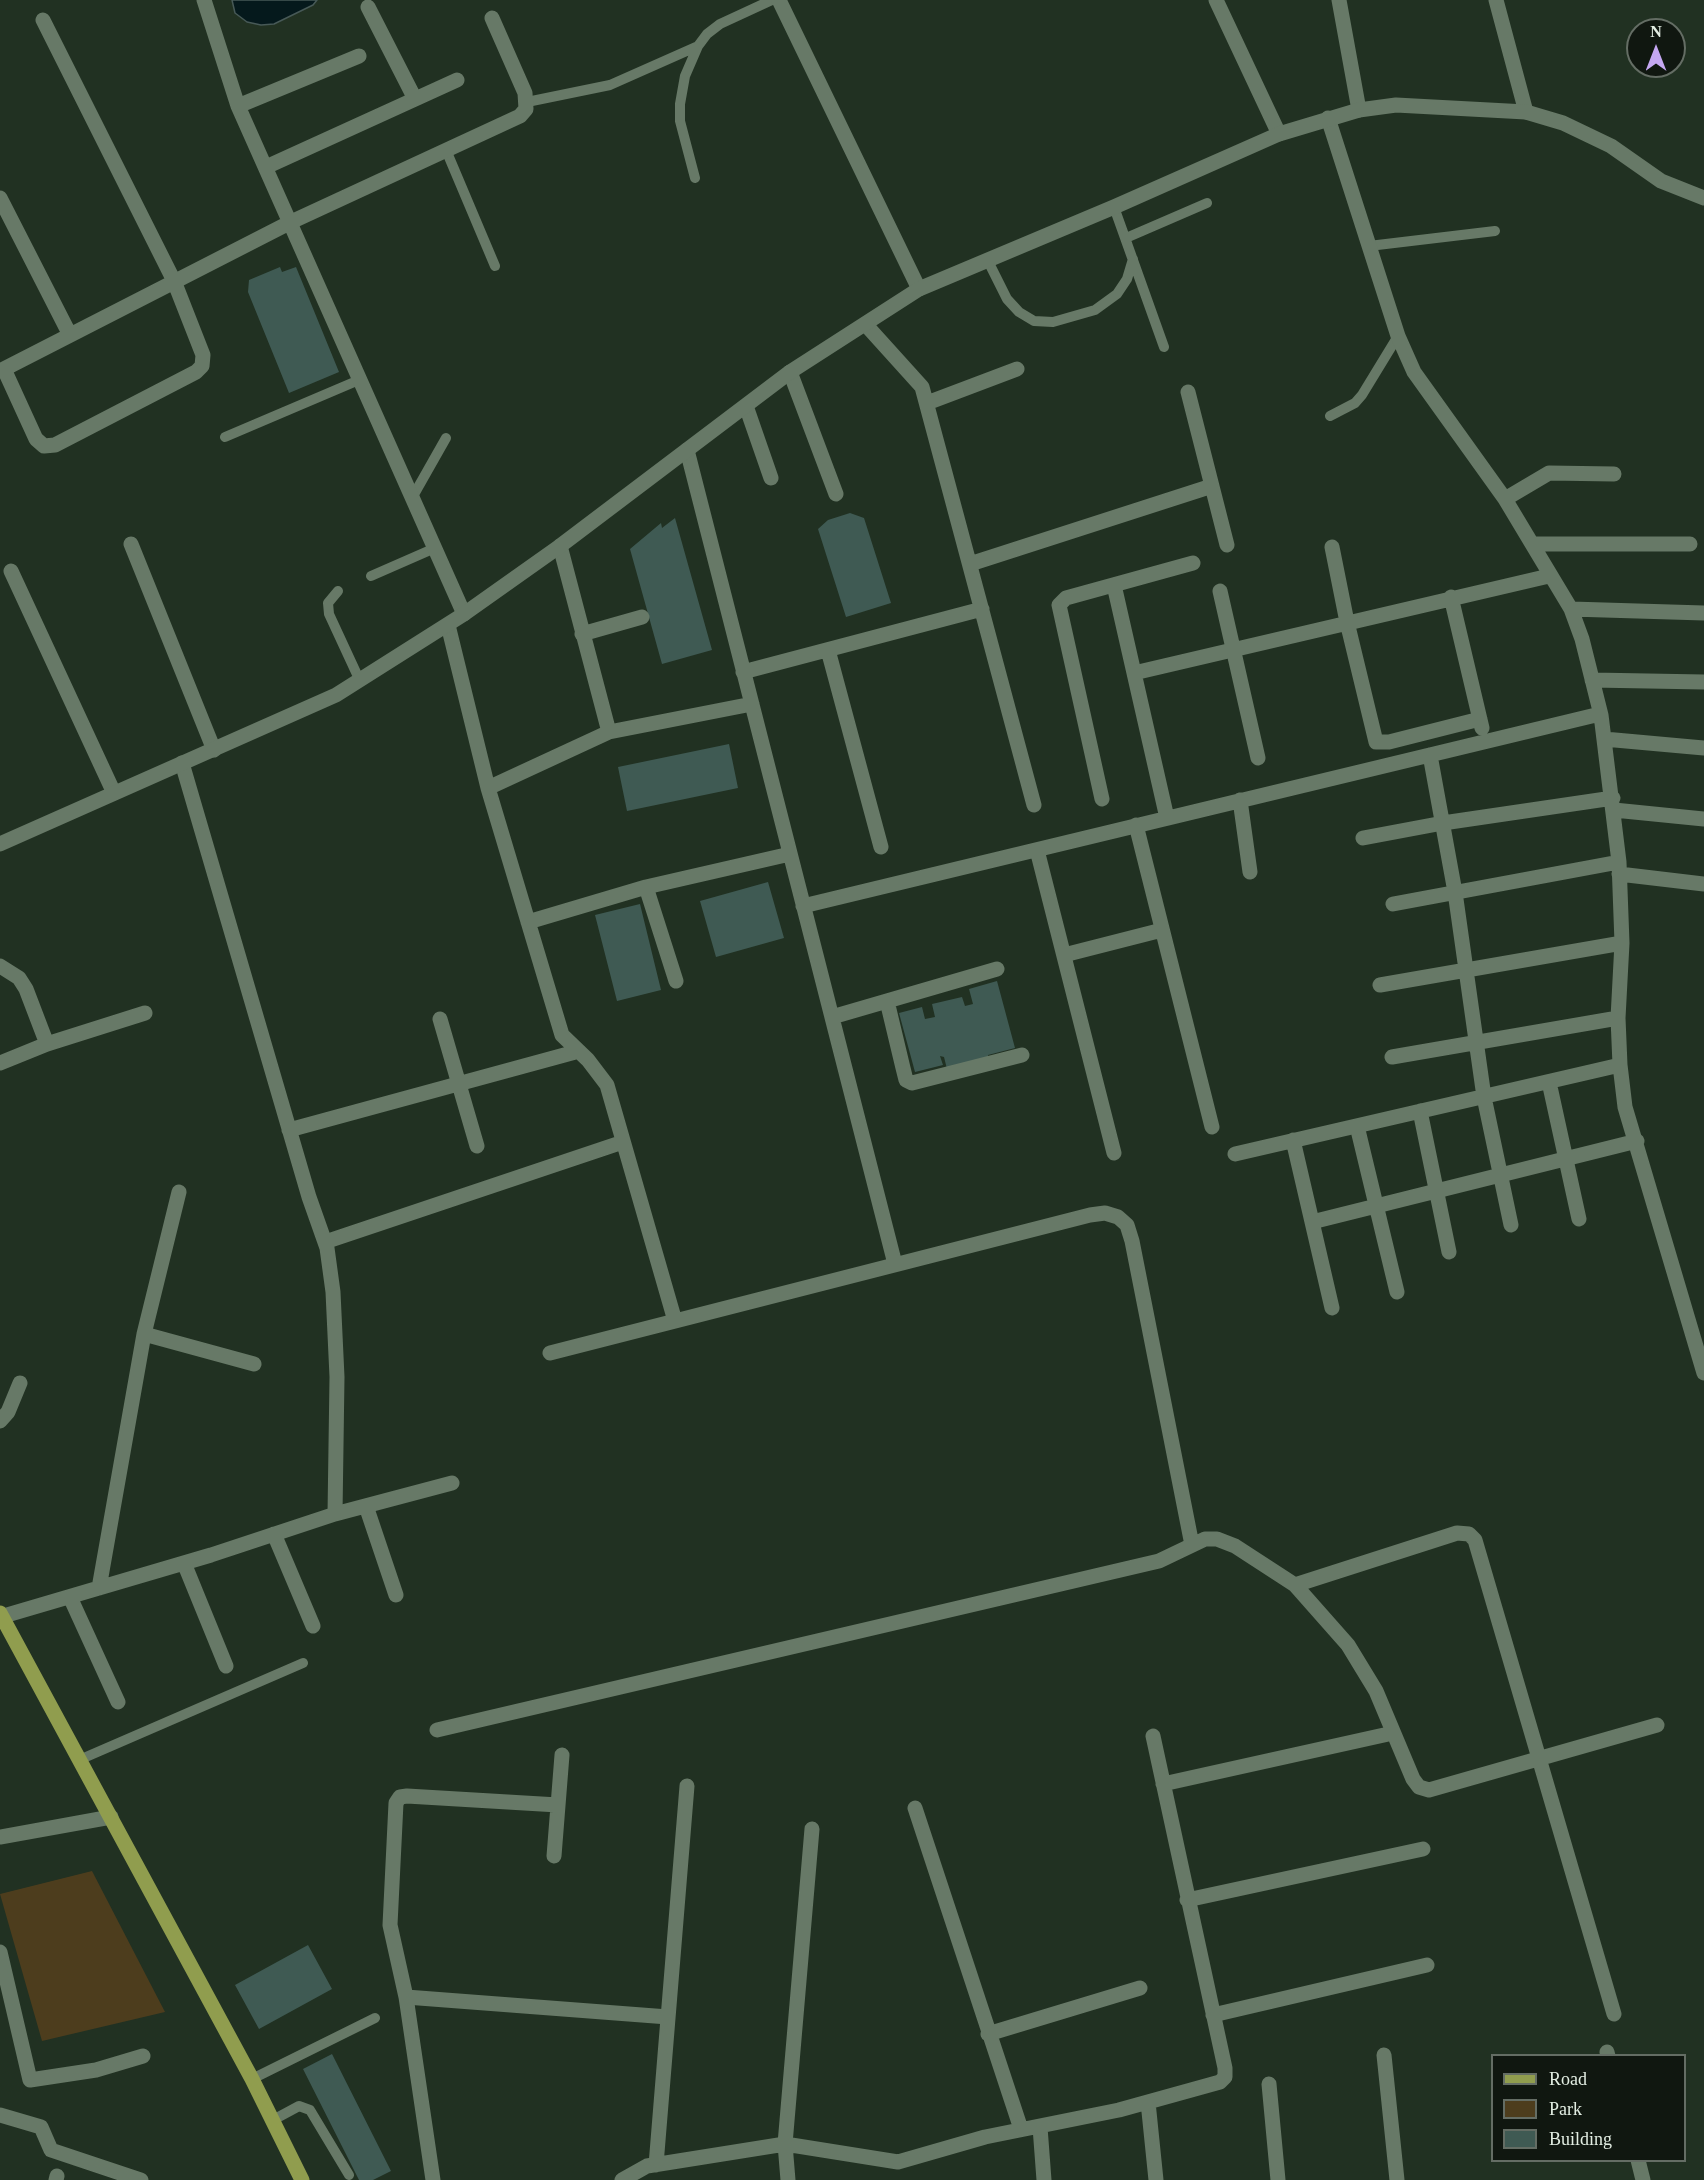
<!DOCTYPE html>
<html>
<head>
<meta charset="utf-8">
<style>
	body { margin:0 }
	#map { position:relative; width:1704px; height:2180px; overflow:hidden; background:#213122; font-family:Georgia,serif }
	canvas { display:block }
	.legend { position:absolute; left:1491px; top:2054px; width:195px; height:108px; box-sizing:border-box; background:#101710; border:2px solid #646d64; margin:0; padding:8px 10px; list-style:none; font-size:18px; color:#e2ede2 }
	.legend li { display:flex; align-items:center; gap:12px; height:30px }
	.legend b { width:30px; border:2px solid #646d64 }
	.north { position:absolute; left:1626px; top:18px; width:60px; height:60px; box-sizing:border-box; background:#101710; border:2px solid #646d64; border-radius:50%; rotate:0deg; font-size:16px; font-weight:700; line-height:24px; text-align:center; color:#e2ede2 }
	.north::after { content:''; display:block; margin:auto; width:21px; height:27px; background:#c4a7f1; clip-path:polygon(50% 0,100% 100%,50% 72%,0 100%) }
</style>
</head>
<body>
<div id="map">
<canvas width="1704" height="2180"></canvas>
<ul class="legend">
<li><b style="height:8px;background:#909d4e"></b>Road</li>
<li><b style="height:16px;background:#4d3d1d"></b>Park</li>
<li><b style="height:16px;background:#3f5a53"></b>Building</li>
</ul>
<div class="north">N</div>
</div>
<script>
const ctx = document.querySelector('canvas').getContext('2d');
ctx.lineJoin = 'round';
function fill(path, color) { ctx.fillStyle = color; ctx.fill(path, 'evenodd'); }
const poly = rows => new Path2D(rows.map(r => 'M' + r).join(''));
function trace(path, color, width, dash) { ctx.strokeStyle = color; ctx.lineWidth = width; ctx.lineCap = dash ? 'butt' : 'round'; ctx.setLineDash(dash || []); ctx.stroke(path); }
fill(poly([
	[92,1871,165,2012,42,2041,0,1894]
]), '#4d3d1d');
const water = poly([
	[232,0,317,0,313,5,274,24,261,25,247,22,235,13,232,0]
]);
fill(water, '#05191c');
trace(water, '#475957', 1.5);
fill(poly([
	[280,267,282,272,296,267,339,372,289,393,248,292,249,280],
	[850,513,864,518,891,603,846,617,818,529,828,520],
	[675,518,712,650,662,664,630,549,661,523,662,528],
	[729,744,738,788,627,811,618,767],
	[768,882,784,938,716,957,700,901],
	[640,904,661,990,617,1001,595,915],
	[997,981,1015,1048,988,1055,988,1063,948,1073,944,1057,940,1056,943,1065,915,1072,899,1013,922,1007,925,1019,935,1017,932,1004,962,997,965,1006,973,1004,969,989],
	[308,1945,332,1989,259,2029,235,1985],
	[332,2054,391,2171,373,2180,359,2180,303,2069]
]), '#3f5a53');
trace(poly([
	[527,102,610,85,698,46],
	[446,150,495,266],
	[695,178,680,121,680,104,685,76,698,46,707,34,720,24,772,0],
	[1114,207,1164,347],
	[1126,238,1207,203],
	[1369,246,1495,231],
	[988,261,1007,299,1019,312,1034,321,1053,322,1095,310,1117,294,1127,279,1133,259],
	[1330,416,1355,403,1362,395,1398,336],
	[225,437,359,380],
	[412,498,446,438],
	[371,576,435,548],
	[338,591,328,603,329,614,360,681],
	[79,1760,303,1663],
	[252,2079,375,2018],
	[273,2120,299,2106,310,2110,349,2175]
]), '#677967', 10);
trace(poly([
	[204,0,238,106,464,614],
	[779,0,919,289],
	[1216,0,1279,134],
	[1339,0,1359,110],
	[1496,0,1526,112],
	[368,7,415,99],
	[238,106,359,56],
	[1328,118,1398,336,1414,372,1505,499,1571,609,1582,639,1601,715,1619,862,1622,943,1618,1018,1620,1065,1625,1107,1704,1373],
	[266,167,457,80],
	[0,198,70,335],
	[866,325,922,387,1034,805],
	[4,369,36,439,44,446,55,445,196,372,202,366,203,355,174,281,43,20],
	[0,371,291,222,520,116,526,109,525,93,492,18],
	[790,372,836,494],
	[1188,392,1227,545],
	[927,403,1017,369],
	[746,406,771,478],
	[687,450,895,1264],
	[1505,499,1549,473,1614,474],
	[131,544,214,750],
	[1532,544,1690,544],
	[560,546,609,732],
	[1332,547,1347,622,1376,742,1389,742,1480,719],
	[970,564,1212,486],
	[11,571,114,793],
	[1114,585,1167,818],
	[1220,591,1258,758],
	[1451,597,1482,728],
	[1571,609,1704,613],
	[448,625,488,788,562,1035,588,1060,607,1085,675,1321],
	[582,634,642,617],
	[828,650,881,847],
	[743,672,982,609],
	[1134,673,1549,576],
	[1592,680,1704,682],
	[1604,739,1704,748],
	[1430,755,1455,892,1484,1097,1511,1225],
	[182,763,309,1197,327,1248,333,1292,337,1377,335,1514],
	[488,788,609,732,752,704],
	[1102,799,1059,605,1066,598,1193,563],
	[1240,800,1250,872],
	[1614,810,1704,819],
	[1136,825,1212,1127],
	[1363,838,1443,823,1613,798],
	[1037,850,1114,1153],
	[1619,874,1704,884],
	[646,887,676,981],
	[1393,904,1619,862],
	[803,906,1600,714],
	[528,922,646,887,790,854],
	[1064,955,1162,930],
	[0,966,19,978,26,989,47,1044],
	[1380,985,1622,943],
	[887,1001,903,1068,906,1080,912,1083,1022,1055],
	[832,1017,997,969],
	[440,1019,477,1146],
	[1392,1057,1618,1018],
	[0,1063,47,1044,145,1013],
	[1549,1082,1579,1219],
	[1420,1111,1449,1252],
	[1357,1126,1397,1292],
	[289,1130,579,1051],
	[1293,1140,1332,1308],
	[1235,1154,1620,1065],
	[1312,1222,1637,1141],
	[325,1242,623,1142],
	[144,1334,254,1364],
	[550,1353,1090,1215,1105,1213,1118,1217,1127,1225,1132,1241,1192,1545],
	[0,1421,8,1412,20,1383],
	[366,1506,396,1595],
	[274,1534,313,1626],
	[184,1563,226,1666],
	[1295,1585,1457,1533,1469,1534,1475,1540,1614,2014],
	[99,1588,144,1334,179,1192],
	[70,1597,118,1702],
	[0,1617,211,1555,335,1514,452,1483],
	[437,1730,1159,1561,1205,1539,1217,1539,1235,1546,1295,1585,1348,1645,1376,1691,1413,1779,1419,1787,1429,1790,1657,1725],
	[1163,1784,1393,1733],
	[915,1808,1021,2129],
	[0,1837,111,1817],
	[554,1856,562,1755],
	[1187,1900,1423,1849],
	[0,1952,30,2080,96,2070,143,2056],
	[406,1997,668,2017],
	[1213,2015,1427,1965],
	[988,2034,1140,1988],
	[1607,2052,1608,2056],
	[1384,2055,1397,2180],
	[1269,2084,1278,2180],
	[1148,2102,1156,2180],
	[0,2115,41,2127,51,2150,141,2180],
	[1040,2127,1044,2180],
	[1638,2160,1643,2180],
	[656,2165,687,1786],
	[56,2180,57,2176],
	[433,2180,406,1997,390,1925,396,1803,400,1797,407,1796,558,1805],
	[622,2180,647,2166,785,2144,898,2162,985,2137,1119,2110,1220,2082,1225,2077,1225,2068,1153,1736],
	[788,2180,785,2144,812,1829]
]), '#677967', 15);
trace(poly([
	[0,844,336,695,464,614,560,546,790,372,919,289,1114,207,1279,134,1359,110,1396,105,1526,112,1563,123,1611,146,1661,181,1704,198]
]), '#677967', 15);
trace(poly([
	[0,1613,252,2079,302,2180]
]), '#909d4e', 15);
</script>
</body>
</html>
